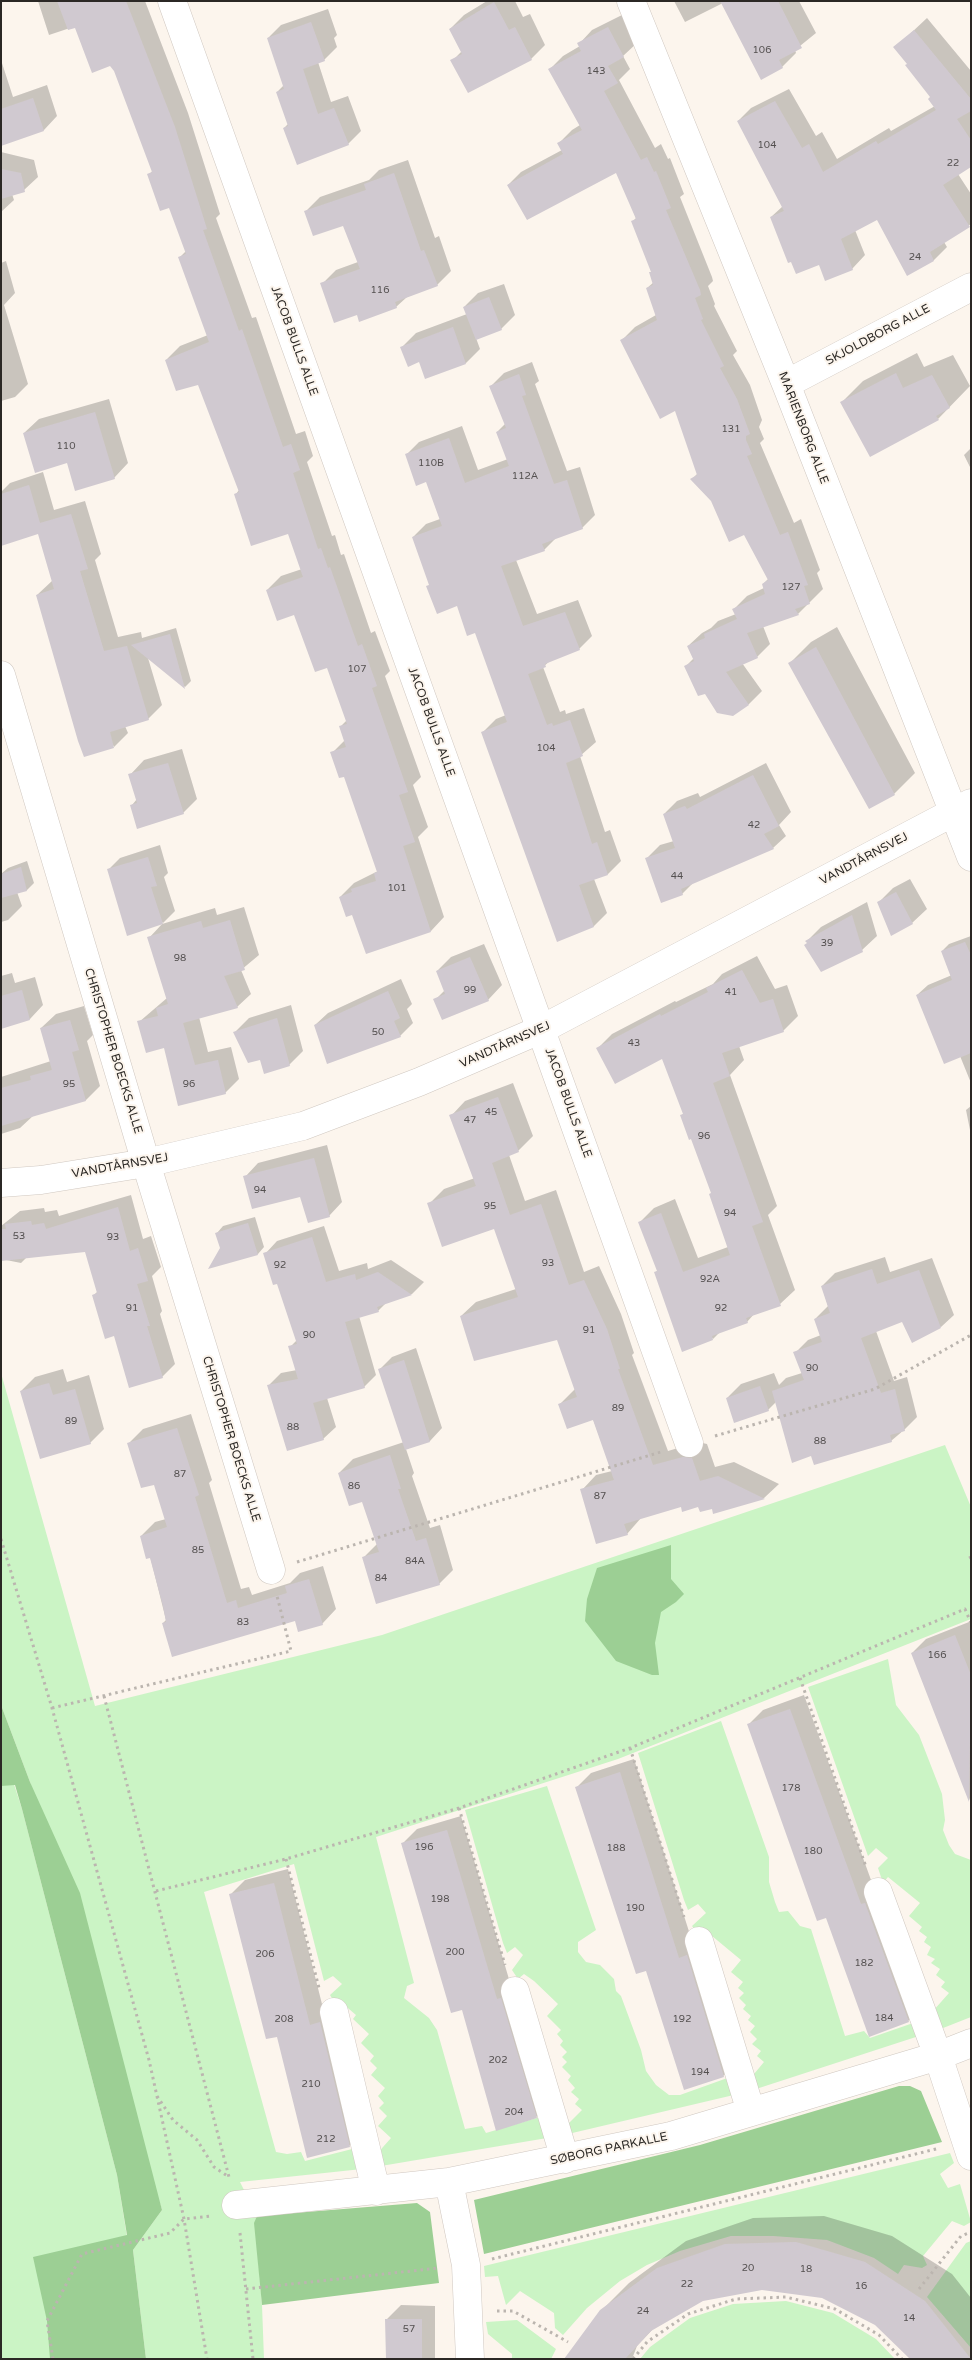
<!DOCTYPE html>
<html>
<head>
<meta charset="utf-8">
<style>
	body { margin:0 }
	#map { position:relative; width:972px; height:2360px; overflow:hidden; background:#fcf5ed; font-family:"Varela Round",sans-serif }
	canvas { display:block }
	.frame { position:absolute; inset:0; border:2px solid #2b2825; pointer-events:none }
</style>
</head>
<body>
<div id="map">
<canvas width="972" height="2360"></canvas>
<div class="frame"></div>
</div>
<script>
const ctx = document.querySelector('canvas').getContext('2d');
ctx.lineJoin = 'round';
function fill(path, color) { ctx.fillStyle = color; ctx.fill(path, 'evenodd'); }
const poly = rows => new Path2D(rows.map(r => 'M' + r).join(''));
function trace(path, color, width, dash) { ctx.strokeStyle = color; ctx.lineWidth = width; ctx.lineCap = dash ? 'butt' : 'round'; ctx.setLineDash(dash || []); ctx.stroke(path); }
function label(font, color, halo, rows, align = 'center') {
  ctx.font = font + ' "Varela Round",sans-serif'; ctx.lineWidth = 4; ctx.setLineDash([]); ctx.textBaseline = 'middle'; ctx.strokeStyle = halo; ctx.fillStyle = color; for (const [text, x, y, turn = 0] of rows) {
    ctx.save(); ctx.translate(x, y); ctx.rotate((+turn || 0) * Math.PI / 180); ctx.textAlign = isNaN(turn) ? turn : align; if (halo) ctx.strokeText(text, 0, 0); ctx.fillText(text, 0, 0); ctx.restore();
  }
}
fill(poly([
	[1,1373,95,1706,382,1635,945,1445,971,1507,971,1619,618,1759,376,1837,414,1983,407,1986,404,1998,429,2018,437,2030,465,2129,482,2126,486,2133,540,2117,553,2137,381,2166,375,2156,391,2138,378,2126,387,2116,379,2108,384,2103,378,2096,385,2088,371,2075,377,2068,370,2061,374,2056,361,2043,369,2034,353,2019,356,2015,342,2003,336,2005,330,1995,342,1984,333,1976,324,1981,294,1864,204,1892,276,2152,287,2154,301,2152,305,2161,360,2147,362,2169,240,2182,257,2216,255,2223,262,2305,264,2359,146,2359,133,2250,162,2210,30,1782,1,1705],
	[888,1659,896,1705,919,1735,942,1794,945,1820,943,1830,949,1845,955,1854,971,1860,971,2017,938,2030,933,2011,949,1993,941,1987,945,1982,936,1975,940,1969,931,1963,935,1959,927,1955,931,1947,924,1942,927,1937,919,1931,922,1927,909,1916,920,1903,888,1877,883,1883,878,1868,888,1858,876,1848,868,1856,808,1687],
	[721,1721,769,1857,769,1882,775,1902,779,1912,788,1911,800,1926,811,1929,845,2036,864,2031,870,2038,916,2022,922,2035,753,2090,749,2080,764,2062,757,2056,761,2051,752,2044,757,2039,750,2032,755,2026,748,2020,751,2016,743,2009,746,2005,739,1998,744,1993,738,1988,743,1982,731,1972,741,1960,706,1931,699,1935,692,1926,706,1913,698,1904,688,1910,684,1900,638,1753],
	[1,1744,22,1809,117,2175,139,2311,143,2359,1,2359],
	[547,1786,596,1930,578,1942,578,1952,586,1962,600,1965,614,1979,616,1991,621,1996,641,2050,646,2071,656,2085,669,2095,680,2095,733,2076,738,2094,568,2134,566,2126,582,2110,575,2104,579,2099,571,2092,575,2088,568,2080,571,2076,562,2067,567,2062,562,2057,567,2052,560,2045,563,2041,557,2034,561,2030,547,2016,558,2004,534,1981,524,1974,518,1979,512,1970,523,1955,515,1947,507,1953,503,1943,465,1810],
	[950,2153,954,2163,940,2174,948,2188,960,2184,971,2222,964,2226,952,2221,923,2256,927,2265,922,2268,904,2265,898,2274,874,2258,827,2240,773,2236,731,2236,680,2251,647,2265,620,2281,587,2308,563,2335,555,2328,554,2313,520,2291,506,2305,498,2276,485,2277,484,2266],
	[971,2241,971,2348,927,2297,966,2243],
	[786,2301,833,2313,876,2339,895,2359,640,2359,650,2347,690,2318,733,2304],
	[517,2320,556,2349,551,2359,512,2359,512,2354,488,2334,486,2322]
]), '#cbf4c5');
fill(poly([
	[671,1545,671,1579,684,1594,676,1602,661,1612,655,1643,659,1675,652,1675,616,1661,585,1621,587,1599,597,1568],
	[1,1705,30,1782,80,1893,162,2210,133,2250,146,2359,50,2359,47,2321,33,2257,127,2235,117,2175,22,1809,15,1785,1,1786],
	[899,2086,910,2086,921,2091,942,2142,484,2254,474,2200,700,2145],
	[417,2203,430,2212,439,2283,262,2305,254,2223,257,2216]
]), '#9ccf94');
fill(poly([
	[38,1,145,1,188,113,220,214,216,218,252,318,256,317,296,434,305,431,313,456,307,462,332,536,335,535,341,555,344,554,371,633,375,631,390,671,385,676,421,777,413,785,428,827,418,837,444,917,431,931,353,914,340,897,354,883,378,871,344,775,332,753,345,740,340,727,347,720,328,666,295,613,267,590,281,576,302,569,289,532,236,494,239,490,199,384,166,360,180,346,208,335,180,257,186,251,170,206,149,175,153,170,115,70,76,26,49,35],
	[487,1,515,1,523,17,530,14,545,45,531,59,452,61,462,51,450,29,464,15],
	[674,1,799,1,816,33,795,50,796,53,782,67,723,3,685,22],
	[328,9,337,35,334,38,337,47,324,60,318,62,331,102,348,96,361,131,348,144,284,128,288,124,277,92,284,85,268,38,281,25],
	[622,15,637,43,623,56,630,69,619,80,655,148,661,144,668,159,670,158,684,194,680,197,712,277,713,281,708,286,715,304,714,306,737,351,733,355,750,385,762,420,759,427,764,439,760,443,794,523,801,519,820,570,817,573,823,589,798,614,763,626,770,644,757,657,742,663,762,691,749,704,733,715,686,666,694,658,688,646,702,633,711,628,718,621,736,614,734,609,747,596,764,588,763,584,769,578,745,534,692,479,698,473,676,409,622,340,635,327,656,315,647,288,654,282,652,271,633,221,636,218,617,171,508,185,521,172,562,150,559,143,572,130,580,125,550,69,563,56,580,46,579,44,592,30],
	[927,18,971,71,971,166,958,174,971,194,971,224,944,242,947,247,934,260,907,274,877,218,855,230,865,255,852,269,819,263,771,217,783,206,738,121,751,108,789,89,816,136,822,132,837,159,889,128,891,131,935,106,931,97,909,64,895,48],
	[1,60,13,97,47,85,57,116,44,130,1,145],
	[1,152,34,160,38,177,24,190,12,194,14,200,1,212],
	[408,160,435,238,439,236,451,271,437,285,407,297,396,307,358,313,322,284,336,270,358,262,344,224,306,211,320,197,369,180,379,170],
	[6,261,15,293,4,305,28,384,15,397,1,401,1,263],
	[504,284,515,315,501,329,476,338,480,349,466,363,426,377,420,361,402,347,416,333,467,314,464,307,478,293],
	[917,353,924,367,953,355,970,386,938,419,842,402,863,381],
	[532,362,539,381,535,384,567,471,580,467,595,515,582,528,557,537,544,550,516,560,537,614,578,600,592,636,579,649,551,660,543,667,560,712,565,710,566,714,584,708,596,742,580,756,605,832,610,830,621,861,608,874,594,879,607,913,594,926,557,940,483,732,496,719,506,715,476,631,458,605,430,584,413,537,426,524,440,519,426,480,406,455,419,442,462,426,478,470,508,459,497,432,505,424,491,386,504,373],
	[109,399,128,463,114,478,67,462,24,433,39,419],
	[971,448,971,469,964,455],
	[43,472,54,510,85,501,101,554,95,560,118,637,141,632,142,638,176,628,191,681,185,687,148,658,162,705,148,719,125,726,128,733,114,747,37,595,53,580,39,533,1,512,1,492,10,483],
	[837,627,915,773,894,794,790,663,811,642],
	[182,749,197,799,183,813,132,805,137,799,130,775,144,760],
	[766,763,791,812,779,825,786,836,773,848,694,882,682,894,647,858,660,845,674,841,664,814,677,801,698,793,700,797],
	[160,845,168,873,164,877,175,911,163,923,108,870,120,858],
	[27,861,34,883,27,890,17,892,22,906,8,920,1,922,1,874,8,868],
	[910,879,927,909,912,923,879,902,893,888],
	[867,902,877,936,862,950,808,943,807,941,821,927],
	[244,907,259,955,241,970,251,994,237,1007,199,1017,208,1052,231,1047,239,1079,225,1093,165,1047,139,1022,167,998,149,938,162,924,215,908,217,915],
	[971,936,971,1083,960,1056,917,995,928,985,952,975,942,951,949,944],
	[484,944,502,985,488,1000,435,1000,445,990,437,971,451,957],
	[757,956,775,989,787,985,798,1016,783,1031,739,1046,744,1060,730,1075,777,1206,768,1215,795,1290,780,1304,755,1313,747,1322,720,1332,713,1339,656,1272,658,1270,639,1223,654,1208,675,1199,698,1258,728,1247,712,1192,692,1137,682,1115,684,1113,663,1057,597,1049,612,1034,675,1001,676,1002,713,984,722,974],
	[12,973,15,983,35,977,43,1005,30,1019,1,1028,1,976],
	[401,979,412,1004,407,1009,413,1023,400,1036,315,1025,328,1013],
	[291,1005,303,1051,289,1065,261,1059,235,1032,249,1018],
	[84,1006,93,1035,87,1041,100,1086,86,1100,34,1115,20,1128,1,1134,1,1077,51,1061,41,1028,56,1014],
	[513,1083,533,1136,518,1151,509,1155,525,1201,556,1190,584,1272,599,1266,621,1314,634,1353,632,1355,668,1451,698,1442,707,1444,715,1467,734,1462,779,1484,764,1498,714,1512,713,1507,682,1506,641,1518,627,1534,582,1490,596,1475,612,1471,593,1419,560,1404,575,1389,558,1339,461,1316,476,1302,516,1289,495,1227,429,1204,444,1189,475,1178,451,1116,465,1101],
	[971,1106,971,1135,966,1110],
	[327,1145,342,1202,329,1216,301,1195,245,1177,258,1163],
	[131,1195,143,1239,151,1236,161,1267,152,1276,162,1311,160,1314,175,1364,162,1377,115,1335,94,1295,98,1291,86,1250,28,1256,21,1263,1,1259,1,1226,20,1211,44,1208,45,1212,57,1210,59,1216],
	[255,1217,264,1247,258,1254,210,1267,221,1248,217,1233,223,1226],
	[324,1226,339,1271,367,1263,368,1269,391,1260,424,1282,412,1294,386,1303,378,1311,359,1316,376,1375,364,1387,327,1398,336,1427,323,1439,269,1385,281,1373,297,1370,290,1347,297,1340,278,1282,265,1254,277,1241],
	[885,1257,890,1272,932,1258,954,1315,941,1327,903,1321,876,1331,894,1381,907,1377,917,1417,904,1430,891,1441,812,1455,776,1402,768,1410,727,1398,741,1384,774,1373,779,1385,786,1378,802,1373,795,1353,808,1340,821,1335,815,1319,828,1306,822,1286,835,1273],
	[416,1348,442,1428,430,1441,406,1449,414,1473,412,1476,430,1528,440,1525,453,1570,439,1584,363,1558,378,1543,362,1500,339,1473,353,1459,404,1442,379,1370,392,1357],
	[63,1369,67,1382,89,1375,104,1429,90,1443,21,1391,35,1377],
	[191,1414,212,1480,209,1483,241,1589,249,1587,252,1595,290,1583,300,1573,323,1566,336,1609,322,1624,296,1620,163,1623,166,1620,150,1556,141,1536,155,1522,166,1519,155,1483,129,1443,143,1429],
	[969,1622,971,1625,971,1803,912,1653,926,1639],
	[804,1695,875,1891,922,2007,908,2021,827,1916,749,1724,763,1710],
	[634,1759,693,1944,738,2062,723,2076,577,1787,591,1773],
	[461,1816,511,1986,550,2103,536,2117,462,2009,403,1843,417,1829],
	[288,1869,324,2012,363,2132,349,2146,278,2035,231,1894,245,1880],
	[824,2216,892,2236,952,2274,971,2298,971,2359,876,2324,822,2297,762,2289,703,2300,655,2327,637,2346,632,2359,566,2359,601,2311,629,2283,686,2241,753,2218],
	[401,2305,435,2306,435,2359,387,2359,387,2319]
]), '#0003');
fill(poly([
	[57,1,126,1,175,127,207,229,203,230,239,331,242,329,283,447,291,444,300,470,293,473,318,549,321,548,328,568,330,567,358,646,362,644,377,686,372,688,408,792,399,795,415,842,403,846,431,932,366,954,352,915,346,917,339,897,352,892,351,889,376,881,374,873,377,872,344,777,339,778,330,752,346,747,339,726,347,724,327,668,315,672,294,615,277,621,266,590,303,577,288,534,251,546,234,494,239,492,198,385,176,391,165,360,209,342,178,257,186,254,169,208,160,211,147,174,152,172,114,71,110,66,92,73,75,28,68,30],
	[720,1,778,1,802,48,779,60,783,68,761,80],
	[494,2,509,30,515,27,532,60,468,93,450,60,462,54,449,29],
	[311,22,325,61,303,69,318,114,334,108,349,145,297,165,283,128,288,126,276,92,284,89,267,38],
	[608,27,624,57,608,66,618,83,604,91,641,160,647,157,654,172,656,171,671,208,666,210,700,290,701,295,695,298,703,319,701,320,724,366,720,368,737,399,750,434,746,436,746,440,752,454,747,456,780,535,788,532,808,585,804,586,810,604,795,609,799,615,747,633,758,658,726,672,749,705,733,716,717,713,705,694,698,696,684,666,694,661,687,646,705,638,704,634,737,619,732,609,765,594,762,584,768,580,744,535,729,542,711,501,690,479,697,475,675,411,660,419,620,340,657,320,646,288,653,285,649,272,651,272,631,221,636,219,616,173,527,220,507,185,563,154,557,143,582,130,548,69,581,51,577,43],
	[914,30,971,99,971,111,957,119,971,140,971,167,943,185,970,227,930,252,934,261,907,276,877,220,841,239,853,270,825,281,819,265,796,274,791,262,788,263,770,217,784,211,737,121,775,101,802,148,809,144,823,172,876,141,878,144,936,110,928,99,930,97,905,65,907,64,893,47],
	[33,98,44,131,1,146,1,109],
	[1,169,21,173,25,192,1,199],
	[394,173,421,251,424,250,438,286,395,302,397,308,359,322,357,315,334,323,320,283,360,269,343,226,313,236,304,211,366,190,364,184],
	[489,297,502,330,476,340,463,307],
	[453,327,466,364,425,379,419,362,408,367,400,347],
	[896,373,903,388,932,375,950,408,936,416,939,420,870,457,840,402],
	[519,374,526,395,522,396,554,484,567,480,583,529,542,544,545,551,501,566,523,626,565,612,580,650,545,664,546,667,528,674,547,725,552,723,553,726,570,720,583,756,566,763,592,844,597,842,608,875,579,885,594,927,557,942,481,732,507,722,475,633,467,636,457,606,437,614,426,586,429,585,412,537,442,526,426,482,416,486,405,454,449,438,465,483,509,466,496,432,506,428,489,386],
	[95,412,115,479,75,491,67,463,35,473,23,433],
	[29,485,40,523,71,514,88,569,80,571,104,651,127,646,149,720,110,732,114,748,84,757,78,741,36,595,54,589,38,534,1,546,1,494],
	[170,634,185,689,131,645],
	[816,647,895,795,869,809,788,663],
	[168,763,184,814,137,829,130,805,137,803,128,774],
	[753,775,779,826,764,834,774,849,681,889,683,895,661,903,645,858,675,848,663,814,685,806,687,809],
	[148,857,157,886,151,887,163,924,127,936,107,869],
	[21,867,27,891,1,898,1,874],
	[896,892,913,924,891,936,877,902],
	[852,915,863,952,821,972,804,945,807,943,805,941],
	[230,920,245,970,224,976,238,1008,183,1023,195,1065,218,1060,226,1094,178,1106,164,1048,146,1053,137,1021,158,1016,156,1008,168,1004,147,937,201,921,203,928],
	[965,942,971,955,971,1053,944,1064,916,995,952,980,941,951],
	[470,957,489,1001,442,1020,433,999,445,994,436,971],
	[742,970,760,1003,773,999,784,1032,722,1053,730,1076,713,1083,763,1222,752,1226,781,1306,746,1318,748,1323,712,1336,713,1340,682,1352,654,1272,657,1271,638,1222,661,1213,683,1272,730,1255,709,1194,711,1193,691,1139,689,1140,680,1115,683,1114,662,1059,615,1084,596,1048,660,1014,661,1016,708,992,706,988],
	[22,990,30,1020,1,1029,1,996],
	[388,991,400,1018,394,1021,401,1037,327,1064,314,1025],
	[277,1018,290,1066,264,1074,260,1060,248,1063,233,1032],
	[70,1020,79,1050,72,1052,86,1101,1,1126,1,1088,31,1080,30,1076,52,1070,40,1028],
	[498,1097,519,1152,492,1163,510,1215,541,1204,569,1285,584,1280,607,1329,620,1369,618,1369,653,1465,683,1457,692,1458,700,1481,718,1476,765,1499,713,1514,712,1509,700,1512,698,1507,682,1512,681,1507,624,1524,628,1535,596,1544,580,1489,614,1480,593,1420,567,1429,558,1404,577,1397,557,1340,474,1361,460,1316,518,1297,494,1229,442,1247,427,1203,476,1186,449,1115],
	[314,1158,330,1217,308,1223,300,1197,252,1209,243,1176],
	[118,1207,130,1251,138,1248,148,1281,137,1284,150,1326,147,1326,163,1378,129,1388,114,1336,105,1339,92,1295,97,1293,85,1252,1,1261,1,1229,6,1229,5,1224,31,1221,32,1225,44,1223,46,1229],
	[248,1223,258,1255,208,1269,220,1248,215,1233],
	[312,1237,326,1282,355,1274,356,1280,378,1272,412,1295,377,1307,379,1312,345,1322,365,1388,313,1403,324,1440,287,1451,267,1385,298,1379,288,1346,297,1344,277,1284,273,1285,263,1253],
	[872,1269,877,1284,919,1270,941,1328,912,1343,902,1322,861,1338,881,1393,895,1389,905,1431,890,1435,892,1442,814,1465,811,1456,792,1463,772,1391,804,1380,793,1352,822,1342,814,1319,830,1313,821,1286],
	[404,1360,430,1442,405,1450,378,1369],
	[49,1383,53,1395,75,1389,91,1444,40,1459,20,1391],
	[760,1386,769,1411,734,1423,726,1398],
	[177,1428,199,1495,195,1497,227,1603,236,1600,238,1608,287,1593,285,1586,309,1579,323,1625,298,1632,295,1621,172,1657,162,1623,166,1622,163,1606,150,1558,146,1559,140,1536,167,1527,154,1485,141,1488,127,1443],
	[390,1455,401,1489,398,1489,416,1541,426,1538,440,1585,376,1604,362,1557,379,1552,362,1502,349,1506,338,1473],
	[955,1635,971,1675,969,1802,911,1653],
	[790,1709,861,1904,865,1903,909,2022,869,2037,826,1918,817,1921,747,1724],
	[620,1772,679,1958,687,1955,724,2077,684,2090,646,1971,636,1974,575,1787],
	[447,1830,497,1999,501,1998,537,2118,496,2131,462,2010,451,2013,401,1843],
	[274,1883,310,2025,320,2022,350,2147,307,2158,277,2037,266,2039,229,1894],
	[796,2242,865,2262,925,2301,971,2359,910,2359,875,2325,822,2298,762,2290,703,2301,651,2331,625,2359,564,2359,600,2310,657,2268,725,2244],
	[385,2319,422,2319,422,2359,386,2359]
]), '#d0c9d0');
const minor = poly([
	[172,1,689,1443],
	[631,1,786,384,971,857],
	[786,384,971,287],
	[1,675,146,1163,271,1570],
	[1,1183,41,1180,146,1163,303,1126,419,1082,542,1029,971,803],
	[878,1892,938,2056,971,2156],
	[699,1941,751,2112],
	[515,1991,565,2159],
	[334,2012,376,2191],
	[449,2182,466,2265,470,2359],
	[236,2205,449,2182,671,2136,938,2056,971,2043]
]);
trace(minor, '#d0c8c1', 29);
trace(poly([
	[715,1436,875,1389,971,1335],
	[1,1539,52,1708,149,2060,184,2219,207,2359],
	[969,1558,971,1557],
	[297,1562,664,1451],
	[800,1678,866,1867],
	[104,1696,229,2177],
	[52,1708,291,1651,277,1596],
	[630,1748,684,1917],
	[459,1808,505,1965],
	[286,1859,319,1988],
	[156,1891,286,1859,459,1808,630,1748,965,1609,971,1623],
	[157,2096,173,2120,197,2140,214,2167,229,2177],
	[240,2233,253,2359],
	[492,2259,940,2148],
	[246,2289,439,2268],
	[919,2289,961,2236,971,2232],
	[497,2311,513,2311,568,2342],
	[53,2359,47,2321,82,2254,170,2233,184,2219,211,2216],
	[633,2359,647,2342,688,2314,736,2299,786,2297,835,2309,879,2335,902,2359]
]), '#bbb5af', 3, [2.5, 4]);
trace(minor, '#fff', 28);
label('10px', '#545050', null, [
	["106",762,50],
	["143",596,71],
	["104",767,145],
	["22",953,163],
	["24",915,257],
	["116",380,290],
	["131",731,429],
	["110",66,446],
	["110B",431,463],
	["112A",525,476],
	["127",791,587],
	["107",357,669],
	["104",546,748],
	["42",754,825],
	["44",677,876],
	["101",397,888],
	["39",827,943],
	["98",180,958],
	["99",470,990],
	["41",731,992],
	["50",378,1032],
	["43",634,1043],
	["95",69,1084],
	["96",189,1084],
	["45",491,1112],
	["47",470,1120],
	["96",704,1136],
	["94",260,1190],
	["95",490,1206],
	["94",730,1213],
	["53",19,1236],
	["93",113,1237],
	["93",548,1263],
	["92",280,1265],
	["92A",710,1279],
	["91",132,1308],
	["92",721,1308],
	["91",589,1330],
	["90",309,1335],
	["90",812,1368],
	["89",618,1408],
	["89",71,1421],
	["88",293,1427],
	["88",820,1441],
	["87",180,1474],
	["86",354,1486],
	["87",600,1496],
	["85",198,1550],
	["84A",415,1561],
	["84",381,1578],
	["83",243,1622],
	["166",937,1655],
	["178",791,1788],
	["196",424,1847],
	["188",616,1848],
	["180",813,1851],
	["198",440,1899],
	["190",635,1908],
	["200",455,1952],
	["206",265,1954],
	["182",864,1963],
	["184",884,2018],
	["208",284,2019],
	["192",682,2019],
	["202",498,2060],
	["194",700,2072],
	["210",311,2084],
	["204",514,2112],
	["212",326,2139],
	["20",748,2268],
	["18",806,2269],
	["22",687,2284],
	["16",861,2286],
	["24",643,2311],
	["14",909,2318],
	["57",409,2329]
]);
label('12px', '#2b2825', '#fcf5ed', [
	["SKJOLDBORG ALLE",878,335,-28],
	["JACOB BULLS ALLE",294,341,70],
	["MARIENBORG ALLE",803,428,69],
	["JACOB BULLS ALLE",431,722,70],
	["VANDTÅRNSVEJ",864,859,-28],
	["VANDTÅRNSVEJ",505,1045,-24],
	["CHRISTOPHER BOECKS ALLE",113,1051,73],
	["JACOB BULLS ALLE",568,1103,70],
	["VANDTÅRNSVEJ",120,1166,-10],
	["CHRISTOPHER BOECKS ALLE",231,1439,73],
	["SØBORG PARKALLE",609,2149,-12]
]);
</script>
</body>
</html>
